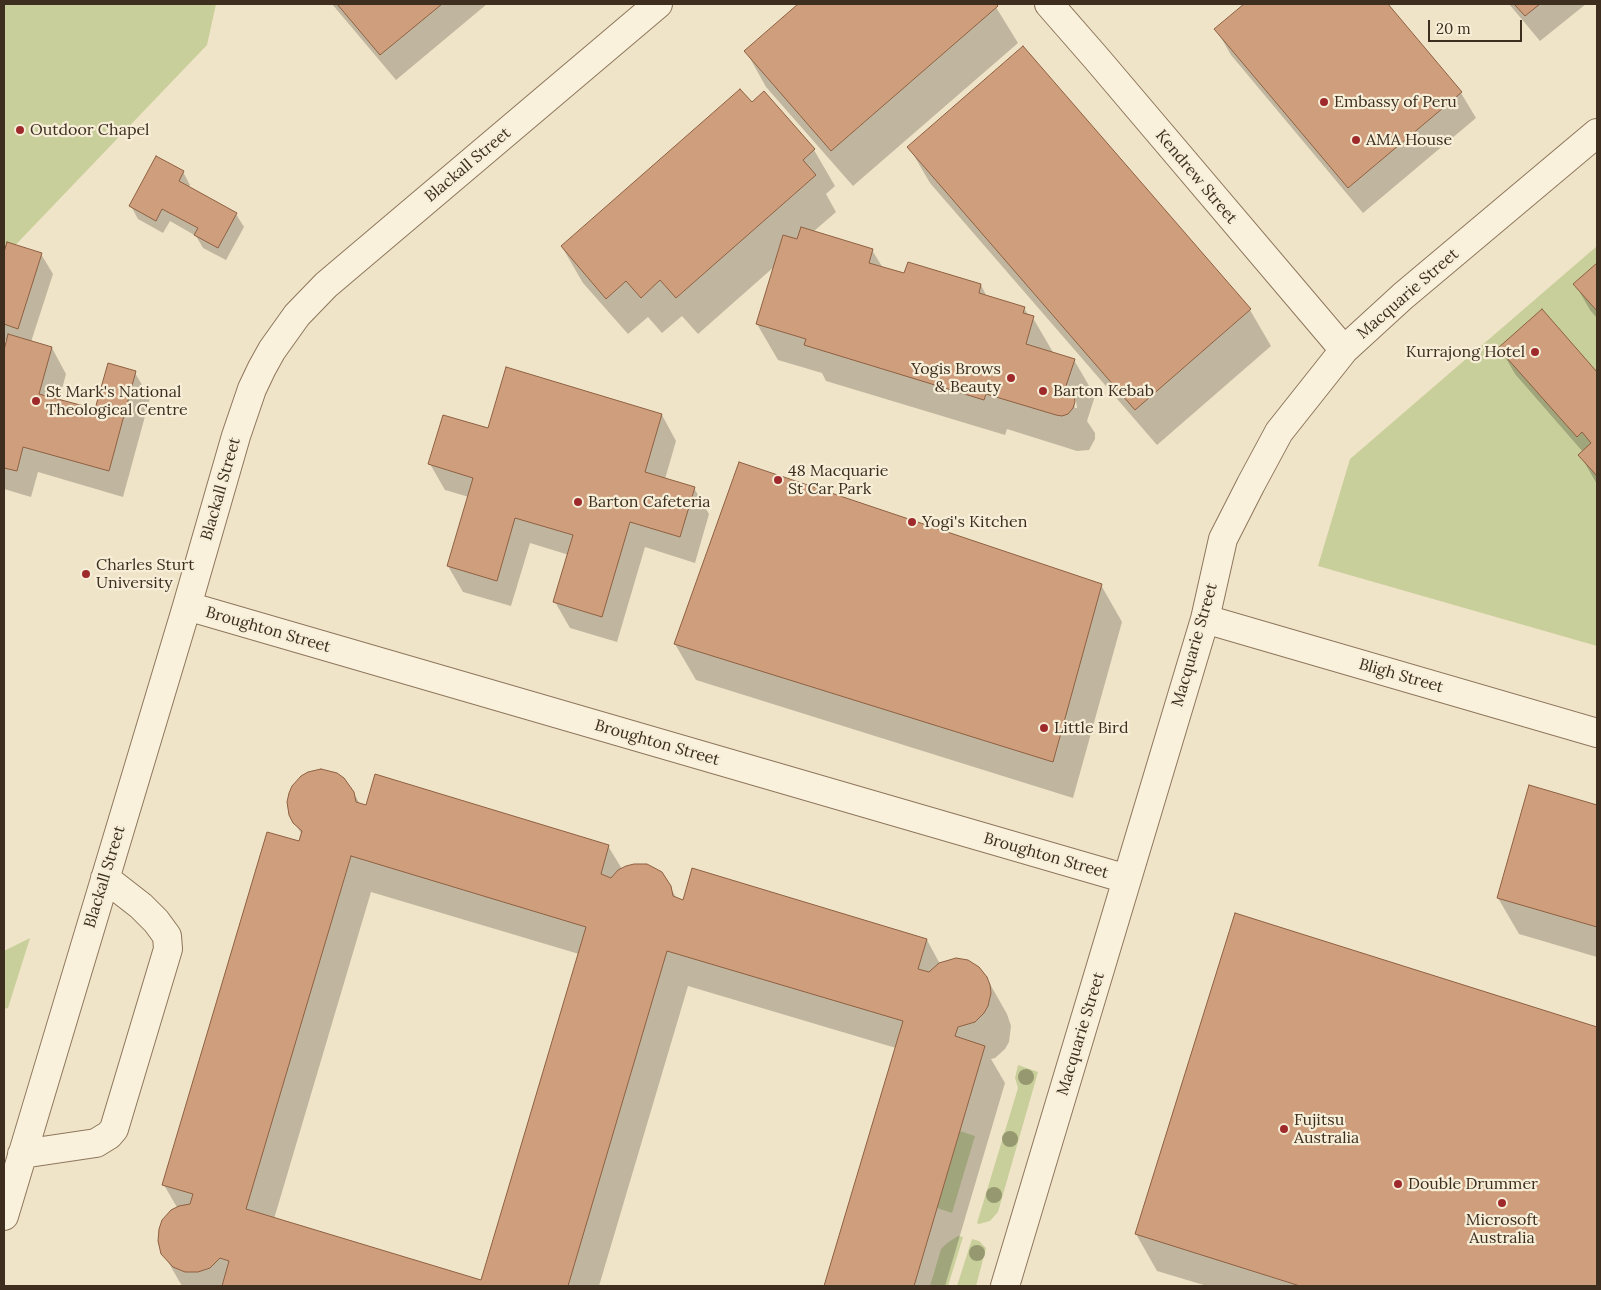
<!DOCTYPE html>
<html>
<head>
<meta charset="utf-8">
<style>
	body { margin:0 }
	#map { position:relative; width:1601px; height:1290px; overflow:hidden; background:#f0e4c8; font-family:Lora,serif }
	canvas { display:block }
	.frame { position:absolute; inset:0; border:5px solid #3d2e20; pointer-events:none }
	.scale { position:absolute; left:1428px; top:20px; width:94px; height:22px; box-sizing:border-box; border:2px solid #3d2e20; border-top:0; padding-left:6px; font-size:15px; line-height:18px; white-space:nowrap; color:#3d2e20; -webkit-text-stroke:4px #f7eed8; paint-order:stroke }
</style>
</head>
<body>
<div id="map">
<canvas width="1601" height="1290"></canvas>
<div class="frame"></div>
<div class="scale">20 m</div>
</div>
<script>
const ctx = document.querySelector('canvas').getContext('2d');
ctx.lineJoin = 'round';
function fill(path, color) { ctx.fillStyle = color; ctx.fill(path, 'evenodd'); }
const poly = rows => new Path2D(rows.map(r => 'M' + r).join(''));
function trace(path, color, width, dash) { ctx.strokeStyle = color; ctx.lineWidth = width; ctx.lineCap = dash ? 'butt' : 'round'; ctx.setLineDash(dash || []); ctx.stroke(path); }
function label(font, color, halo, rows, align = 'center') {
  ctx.font = font + ' Lora,serif'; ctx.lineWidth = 4.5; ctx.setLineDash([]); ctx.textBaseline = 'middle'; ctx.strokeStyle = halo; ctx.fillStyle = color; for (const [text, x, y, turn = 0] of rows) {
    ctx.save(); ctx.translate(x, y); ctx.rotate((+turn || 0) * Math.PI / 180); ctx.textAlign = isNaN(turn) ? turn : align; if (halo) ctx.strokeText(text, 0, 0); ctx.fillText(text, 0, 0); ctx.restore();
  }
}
fill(poly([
	[4,4,216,4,207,45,4,257],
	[1597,246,1597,646,1318,566,1350,459],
	[30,938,8,1008,4,1009,4,951],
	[1018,1065,1038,1072,998,1212,990,1221,979,1224,977,1223,1018,1088,1015,1078],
	[960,1131,975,1136,952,1213,937,1208],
	[958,1236,963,1237,948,1286,930,1286,941,1249,947,1243],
	[972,1239,979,1241,986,1248,976,1286,957,1286]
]), '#c9cf9b');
fill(poly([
	[332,4,487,4,396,80],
	[800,4,994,4,1018,43,853,186,766,87,746,51],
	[1246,4,1387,4,1461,93,1476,118,1363,213,1231,55,1216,29],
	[1509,4,1586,4,1540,41],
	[1023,48,1250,310,1271,346,1157,445,930,183,909,147],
	[752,104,814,150,835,186,826,194,836,212,813,232,872,250,883,268,905,275,981,285,987,297,1024,308,1029,316,1033,318,1054,354,1074,360,1095,396,1087,421,1095,433,1095,439,1089,450,1077,451,1007,429,1005,435,826,381,822,373,778,360,757,324,775,266,698,334,682,316,662,333,648,317,628,334,583,283,562,247],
	[1073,398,1076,401,1077,408,1075,408],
	[183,172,190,185,189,188,236,214,244,227,226,260,203,248,196,236,170,221,163,233,138,219,131,206],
	[8,243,41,254,53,274,31,342,52,348,66,374,59,400,96,411,135,373,150,398,123,497,38,472,31,497,4,489,4,355,8,341,4,340,4,256],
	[1597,264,1597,318,1590,310,1575,284],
	[1542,311,1597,374,1597,484,1580,455,1583,452,1515,374,1500,348],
	[662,415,676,441,665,479,694,488,709,514,695,563,645,547,617,642,570,628,555,602,569,555,530,543,511,606,463,592,448,566,469,497,445,490,430,464,489,430],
	[1101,585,1122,622,1073,798,696,680,675,644],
	[337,774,349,785,360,804,608,846,622,869,670,887,677,899,683,901,927,940,940,964,986,977,1007,1014,1011,1026,1009,1042,1005,1049,995,1058,991,1059,1005,1083,945,1286,825,1286,896,1048,688,986,599,1286,182,1286,163,1253,178,1209,164,1185,299,842,302,835,290,815],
	[371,892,579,954,482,1281,274,1219],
	[1530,786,1597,806,1597,957,1519,934,1498,898],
	[1236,915,1597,1029,1597,1286,1207,1286,1157,1271,1136,1234]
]), '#0003');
const building = poly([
	[337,4,442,4,380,55,337,4],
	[798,4,996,4,998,6,831,151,744,51,798,4],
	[1244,4,1388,4,1462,92,1348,188,1214,29,1244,4],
	[1514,4,1540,4,1525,16,1514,4],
	[1023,46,1251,309,1135,410,907,147,1023,46],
	[740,89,752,102,764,91,815,149,803,160,816,175,676,298,660,280,641,298,626,281,606,299,561,246,740,89],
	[156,156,184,171,179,181,237,213,218,248,194,235,198,228,162,209,156,221,129,206,156,156],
	[801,227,873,249,869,263,904,273,908,262,981,284,979,293,1025,307,1023,313,1034,316,1026,344,1075,359,1066,386,1074,395,1075,402,1073,408,1068,414,1062,416,1056,415,986,394,984,400,804,345,806,339,756,324,783,235,797,239,801,227],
	[7,242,42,253,18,329,4,324,4,252,7,242],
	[1597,263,1597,311,1573,284,1597,263],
	[1542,309,1597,372,1597,476,1578,455,1591,443,1582,432,1577,437,1498,348,1542,309],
	[8,334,52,347,39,394,95,409,108,363,136,371,109,471,23,447,17,471,4,468,4,350,8,334],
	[506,367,662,414,645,472,695,487,680,537,630,522,602,617,553,602,573,535,515,518,497,581,447,566,473,478,428,464,443,415,488,428,506,367],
	[739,462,1102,584,1053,762,674,644,739,462],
	[321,769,337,773,344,778,354,792,356,802,366,805,375,774,609,845,601,874,611,878,618,870,626,866,634,864,647,864,662,872,671,886,673,896,683,900,692,868,927,939,918,969,929,972,939,963,956,958,968,960,979,967,987,977,990,985,991,993,988,1006,984,1013,975,1022,958,1027,955,1036,985,1046,914,1286,824,1286,903,1021,667,951,568,1286,222,1286,229,1261,220,1258,210,1268,198,1272,185,1272,173,1267,161,1254,158,1241,159,1229,162,1220,171,1210,179,1206,190,1204,193,1194,162,1185,267,832,299,841,302,831,293,823,289,815,287,802,289,793,292,786,301,776,308,772,321,769],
	[351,856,586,927,481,1280,246,1209,351,856],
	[1529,785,1597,805,1597,927,1497,898,1529,785],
	[1235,913,1597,1027,1597,1286,1300,1286,1135,1234,1235,913]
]);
fill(building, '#cf9f7d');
trace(building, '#8d5f41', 1);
const minor = poly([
	[1049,4,1097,59,1344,350],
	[187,606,1127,879],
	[1205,619,1597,733],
	[22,1154,96,1143,109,1135,114,1129,168,949,167,936,156,921,141,906,105,878],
	[4,1216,187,606,236,436,252,389,262,368,272,350,297,315,326,285,658,4],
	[1005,1286,1205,619,1223,539,1251,484,1279,432,1344,350,1403,296,1597,133]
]);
trace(minor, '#8d765c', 30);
trace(minor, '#faf1dc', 28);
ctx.fillStyle = '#96986f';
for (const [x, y] of [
	[1026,1077],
	[1010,1139],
	[994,1195],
	[977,1253]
]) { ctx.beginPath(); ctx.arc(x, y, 8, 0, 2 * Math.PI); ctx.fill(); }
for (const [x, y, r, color] of [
	[1324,102,5,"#9e2a2b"],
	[20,130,5,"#9e2a2b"],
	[1356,140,5,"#9e2a2b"],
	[1535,352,5,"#9e2a2b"],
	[1011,378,5,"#9e2a2b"],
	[1043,391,5,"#9e2a2b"],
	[36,401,5,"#9e2a2b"],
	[778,480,5,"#9e2a2b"],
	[578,502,5,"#9e2a2b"],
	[912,522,5,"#9e2a2b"],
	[86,574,5,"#9e2a2b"],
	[1044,728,5,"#9e2a2b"],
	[1284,1129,5,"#9e2a2b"],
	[1398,1184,5,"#9e2a2b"],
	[1502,1203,5,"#9e2a2b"]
]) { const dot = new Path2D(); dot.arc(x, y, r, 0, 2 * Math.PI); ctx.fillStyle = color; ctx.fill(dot); trace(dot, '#f7eed8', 2); }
label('16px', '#3d2e20', '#f7eed8', [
	["Embassy of Peru",1334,102],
	["Outdoor Chapel",30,130],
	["AMA House",1366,140],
	["Kurrajong Hotel",1525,352,"right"],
	["Yogis Brows",1001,369,"right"],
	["& Beauty",1001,387,"right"],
	["Barton Kebab",1053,391],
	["St Mark's National",46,392],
	["Theological Centre",46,410],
	["48 Macquarie",788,471],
	["St Car Park",788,489],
	["Barton Cafeteria",588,502],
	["Yogi's Kitchen",922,522],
	["Charles Sturt",96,565],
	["University",96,583],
	["Little Bird",1054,728],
	["Fujitsu",1294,1120],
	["Australia",1294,1138],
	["Double Drummer",1408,1184],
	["Microsoft",1502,1220,"center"],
	["Australia",1502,1238,"center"]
], 'left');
label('16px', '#3d2e20', '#f7eed8', [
	["Blackall Street",468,165,-40],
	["Kendrew Street",1196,177,50],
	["Macquarie Street",1408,294,-41],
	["Blackall Street",221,489,-74],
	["Broughton Street",268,630,16],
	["Macquarie Street",1195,645,-74],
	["Bligh Street",1401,676,16],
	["Broughton Street",657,743,16],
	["Broughton Street",1046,856,16],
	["Blackall Street",105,877,-73],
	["Macquarie Street",1081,1034,-73]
]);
</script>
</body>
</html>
